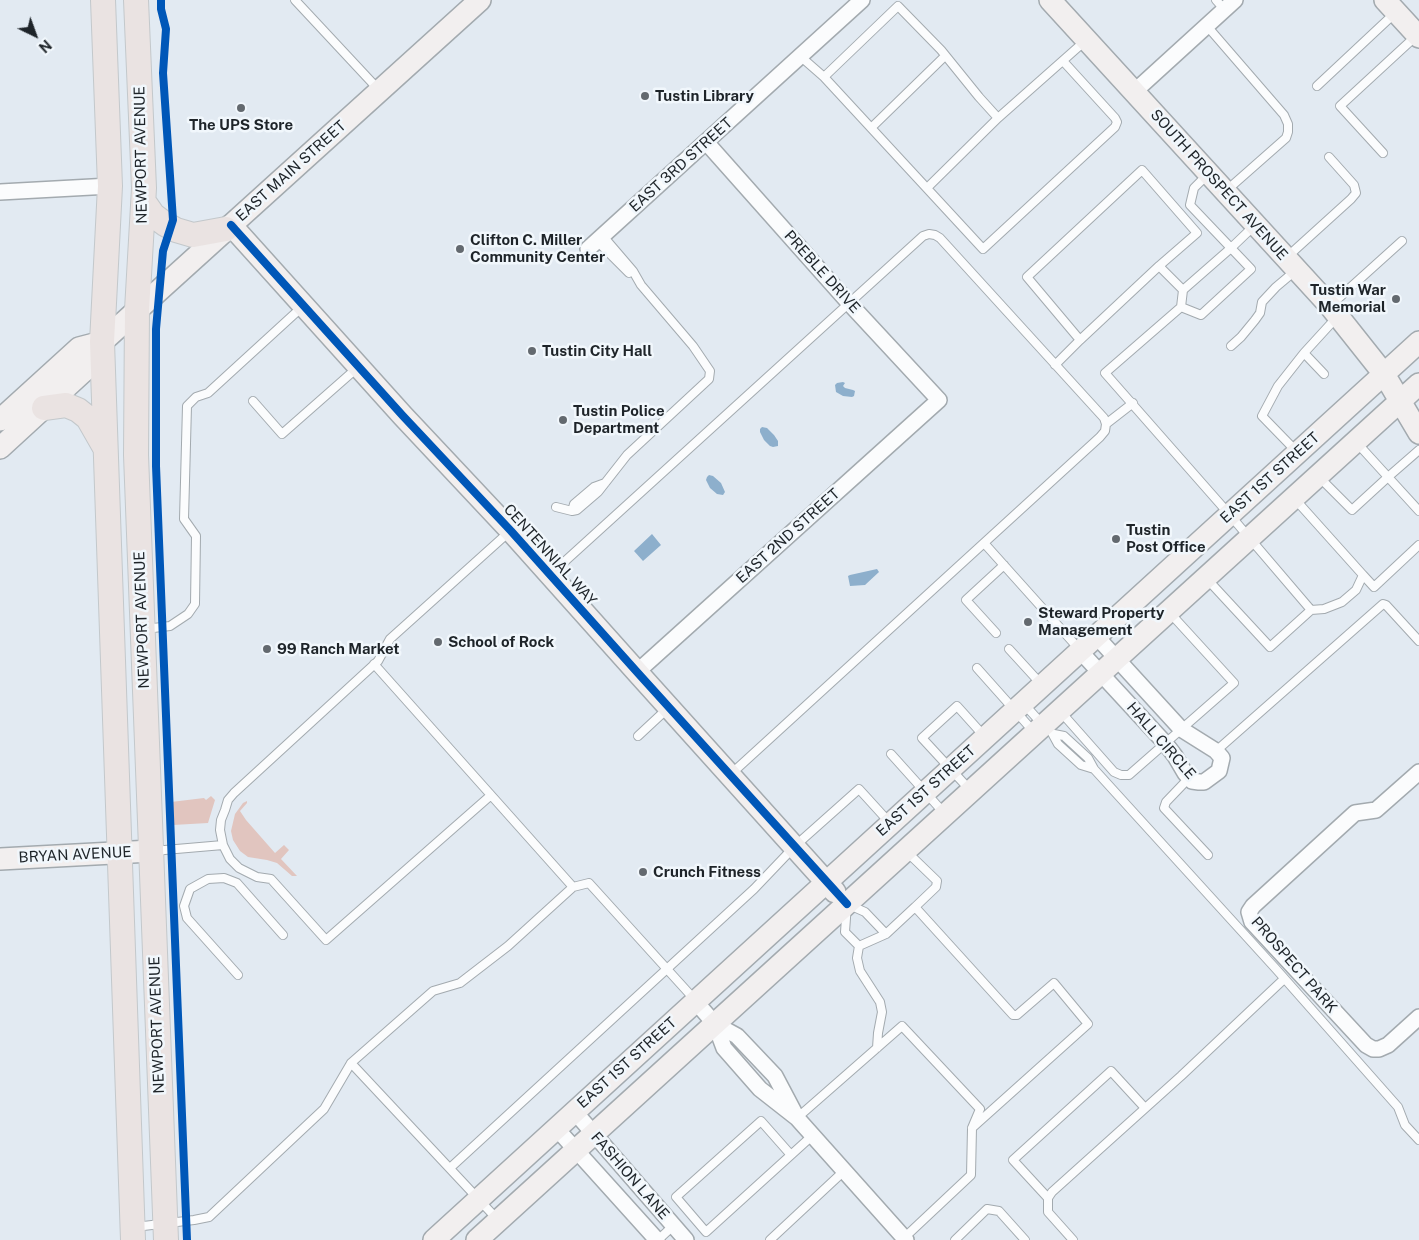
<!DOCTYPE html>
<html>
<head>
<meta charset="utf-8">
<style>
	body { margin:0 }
	#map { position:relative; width:1419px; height:1240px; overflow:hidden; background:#e2eaf2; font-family:"Public Sans",sans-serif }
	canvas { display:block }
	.north { position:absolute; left:10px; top:10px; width:50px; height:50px; -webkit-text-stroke:4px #f1f7fc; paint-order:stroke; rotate:138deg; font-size:14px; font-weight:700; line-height:20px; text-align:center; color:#1e2429 }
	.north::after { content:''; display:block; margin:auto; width:18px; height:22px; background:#1e2429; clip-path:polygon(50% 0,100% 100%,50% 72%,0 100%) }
</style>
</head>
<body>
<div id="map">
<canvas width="1419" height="1240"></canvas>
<div class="north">N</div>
</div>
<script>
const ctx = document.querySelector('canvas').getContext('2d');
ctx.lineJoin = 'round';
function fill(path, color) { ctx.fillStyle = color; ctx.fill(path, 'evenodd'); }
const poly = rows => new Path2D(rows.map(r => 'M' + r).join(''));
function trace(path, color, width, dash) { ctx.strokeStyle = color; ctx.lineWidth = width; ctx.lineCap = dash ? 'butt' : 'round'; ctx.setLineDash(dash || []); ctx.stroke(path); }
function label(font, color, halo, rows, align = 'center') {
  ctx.font = font + ' "Public Sans",sans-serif'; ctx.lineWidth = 5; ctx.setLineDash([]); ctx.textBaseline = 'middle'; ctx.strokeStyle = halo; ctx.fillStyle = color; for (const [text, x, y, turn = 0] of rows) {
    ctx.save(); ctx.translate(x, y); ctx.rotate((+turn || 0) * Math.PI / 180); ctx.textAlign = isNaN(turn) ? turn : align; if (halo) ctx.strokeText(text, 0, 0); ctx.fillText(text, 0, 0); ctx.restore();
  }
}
fill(poly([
	[211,796,215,800,208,823,173,825,171,802,204,798,206,800],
	[247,801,247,803,240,811,246,820,275,853,284,845,289,850,281,859,297,876,292,876,277,863,267,860,248,857,240,851,233,840,231,831,235,814,243,803]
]), '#e1c5bf');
fill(poly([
	[843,382,845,383,843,386,845,388,853,390,855,391,854,396,852,397,843,396,836,392,835,385,837,383],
	[762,427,767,428,774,435,778,441,778,446,773,447,770,446,764,440,760,432,760,429],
	[709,475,713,476,721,483,725,492,723,495,717,494,710,488,706,480,707,477],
	[652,534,661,545,643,561,634,551],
	[877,569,879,572,865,585,850,586,848,576,850,575]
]), '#8dafcc');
const lane = poly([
	[295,0,378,89],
	[1216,0,1225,10],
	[1207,26,1284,115,1288,124,1288,132,1286,138,1227,190],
	[800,56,824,77],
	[1063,61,1115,118,1117,122,1115,127,983,249,824,77,898,6,941,50,979,97,998,118,1085,41],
	[1317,86,1395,13],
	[871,128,945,56],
	[1383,153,1340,106,1416,36],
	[927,188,998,118],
	[1254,226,1231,248,1251,269,1201,315,1181,307,1105,373,1229,514,1311,610,1324,609,1342,602,1356,590,1363,575,1294,498],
	[597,241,629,273],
	[1287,257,1351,199,1356,193,1354,185,1329,157],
	[1331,305,1402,241],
	[1181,307,1183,290,1231,248,1190,205,1194,188,1208,174],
	[1080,340,1159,266],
	[1231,346,1241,337,1255,320,1260,313,1262,302,1276,287,1295,271],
	[1304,353,1324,374],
	[1055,365,1080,340,1027,277,1142,170,1197,233,1159,266,1183,290],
	[253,401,282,434,357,368],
	[1106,424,1133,403],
	[1419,450,1388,477,1419,511],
	[1296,451,1262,416,1278,386,1304,353,1336,318],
	[1319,477,1352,510,1388,477,1357,443],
	[556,507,572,511,577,510,598,492,627,455,709,379,710,371,693,346,641,285,633,271,603,236],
	[572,511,574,504,594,487,605,483],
	[984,543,1079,649],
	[552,573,923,236,929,234,935,235,940,238,1104,418,1106,424,1105,431,1100,437,731,774],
	[1363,575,1374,587,1419,545],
	[1207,579,1270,647,1311,610],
	[145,629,170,626,188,614,195,604,196,536,184,519,187,406,196,397,208,393,302,307],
	[996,633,966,600,1004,565],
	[1009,649,1041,684],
	[374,664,573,887,589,883,695,1000],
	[977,668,1034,732],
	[1024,704,1043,725],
	[1060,711,1114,772,1121,775,1129,775,1234,683,1170,613],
	[1052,733,1058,744,1081,765,1094,769],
	[1054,734,1064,736,1088,758,1094,769,1276,969,1398,1107,1405,1125,1419,1140],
	[638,736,667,709],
	[1216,751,1383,604,1386,605,1419,641],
	[891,754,944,813],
	[1189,778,1166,802,1164,808,1208,855],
	[970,790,922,738,957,706,984,736],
	[490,796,326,940,271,879,257,877,239,868,230,859,223,845,220,830,221,820,225,810,228,800,234,793,378,661,390,639,509,532],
	[153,851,223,845],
	[907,852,937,881,936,887,915,907],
	[886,934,865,912,847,904,845,932,859,946,886,934,915,907,1013,1015,1017,1015,1054,983,1088,1024,972,1128],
	[859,946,857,958,860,971,880,1002,882,1012,878,1033,877,1048],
	[238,975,187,918,184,906,190,889,208,879,224,878,237,883,283,935],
	[351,1063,498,1220],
	[797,1118,902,1026,980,1109,972,1128,971,1175,904,1238],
	[791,1155,761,1121,676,1197,706,1232,813,1135],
	[450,1168,754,889,795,846,859,789,889,822],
	[1048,1198,1013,1160,1111,1071,1145,1108],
	[135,1227,194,1220,209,1217,324,1109,351,1063,433,991,460,983,508,946,573,887],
	[658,1240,673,1226],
	[770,1240,844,1171],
	[955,1240,987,1209,999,1211,1025,1240],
	[1073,1240,1048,1212,1048,1198,1052,1192,1181,1076,1284,979]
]);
const street = poly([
	[1134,92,1235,0],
	[0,192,110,186],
	[588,249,862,0],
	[1080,651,1165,743,1175,756,1185,773,1192,781,1199,782,1204,782,1219,771,1222,758,1216,751,1181,729,1096,636],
	[637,672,939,400,849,303,706,142],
	[1419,772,1376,810,1355,813,1253,906,1249,912,1252,922,1366,1045,1373,1049,1379,1049,1388,1045,1419,1017],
	[695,1001,715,1024,737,1036,775,1076,794,1112],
	[715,1024,724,1048,760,1089,797,1118,906,1240],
	[574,1111,686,1240],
	[556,1128,657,1240]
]);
const secondary = poly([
	[1050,0,1330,306,1384,374,1419,433],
	[1385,0,1419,37],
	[231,225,403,416,511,531,637,672,835,892],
	[0,420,79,348,102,342],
	[0,448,84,371,102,342,480,0],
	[0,859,151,851],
	[434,1240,1419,342],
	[477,1240,1419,384]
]);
const primary = poly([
	[103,0,110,186,102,342,133,1240],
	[136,0,144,188,137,310,136,455,166,1240],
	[144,202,153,215,165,224,176,230,193,235,226,229],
	[44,408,66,405,78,410,88,418,104,446]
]);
trace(lane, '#a3aaaf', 10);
trace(street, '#a3aaaf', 18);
trace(secondary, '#a3aaaf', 24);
trace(primary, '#c3c8cb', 26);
trace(lane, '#fbfcfd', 8);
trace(street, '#fbfcfd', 15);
trace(secondary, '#f2efef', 21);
trace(primary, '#eae3e2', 24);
trace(poly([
	[161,0,161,9,166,29,163,73,173,220,163,251,156,329,156,466,187,1240],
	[231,225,403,416,511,531,637,672,847,904]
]), '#0057b8', 8);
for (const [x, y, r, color] of [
	[645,96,5,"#63696f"],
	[241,108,5,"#63696f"],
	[460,249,5,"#63696f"],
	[1396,299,5,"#63696f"],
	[532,351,5,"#63696f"],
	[563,420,5,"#63696f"],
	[1116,539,5,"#63696f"],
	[1028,622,5,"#63696f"],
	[438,642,5,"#63696f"],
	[267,649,5,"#63696f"],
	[643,872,5,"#63696f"]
]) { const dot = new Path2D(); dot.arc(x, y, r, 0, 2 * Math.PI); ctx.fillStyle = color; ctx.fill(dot); trace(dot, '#f1f7fc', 2); }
label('bold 15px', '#1e2429', '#f1f7fc', [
	["Tustin Library",655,96],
	["The UPS Store",241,125,"center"],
	["Clifton C. Miller",470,240],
	["Community Center",470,257],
	["Tustin War",1386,290,"right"],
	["Memorial",1386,307,"right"],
	["Tustin City Hall",542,351],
	["Tustin Police",573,411],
	["Department",573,428],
	["Tustin",1126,530],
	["Post Office",1126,547],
	["Steward Property",1038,613],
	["Management",1038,630],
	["School of Rock",448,642],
	["99 Ranch Market",277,649],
	["Crunch Fitness",653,872]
], 'left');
label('15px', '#1e2429', '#f1f7fc', [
	["NEWPORT AVENUE",141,155,-91],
	["EAST 3RD STREET",681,165,-42],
	["EAST MAIN STREET",291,171,-42],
	["SOUTH PROSPECT AVENUE",1219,185,48],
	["PREBLE DRIVE",822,272,48],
	["EAST 1ST STREET",1270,478,-42],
	["EAST 2ND STREET",788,536,-42],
	["CENTENNIAL WAY",550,555,48],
	["NEWPORT AVENUE",142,620,-92],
	["HALL CIRCLE",1161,741,49],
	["EAST 1ST STREET",926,791,-42],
	["BRYAN AVENUE",75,855,-3],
	["PROSPECT PARK",1294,965,49],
	["NEWPORT AVENUE",157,1025,-92],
	["EAST 1ST STREET",627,1063,-42],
	["FASHION LANE",630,1176,49]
]);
</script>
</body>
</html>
